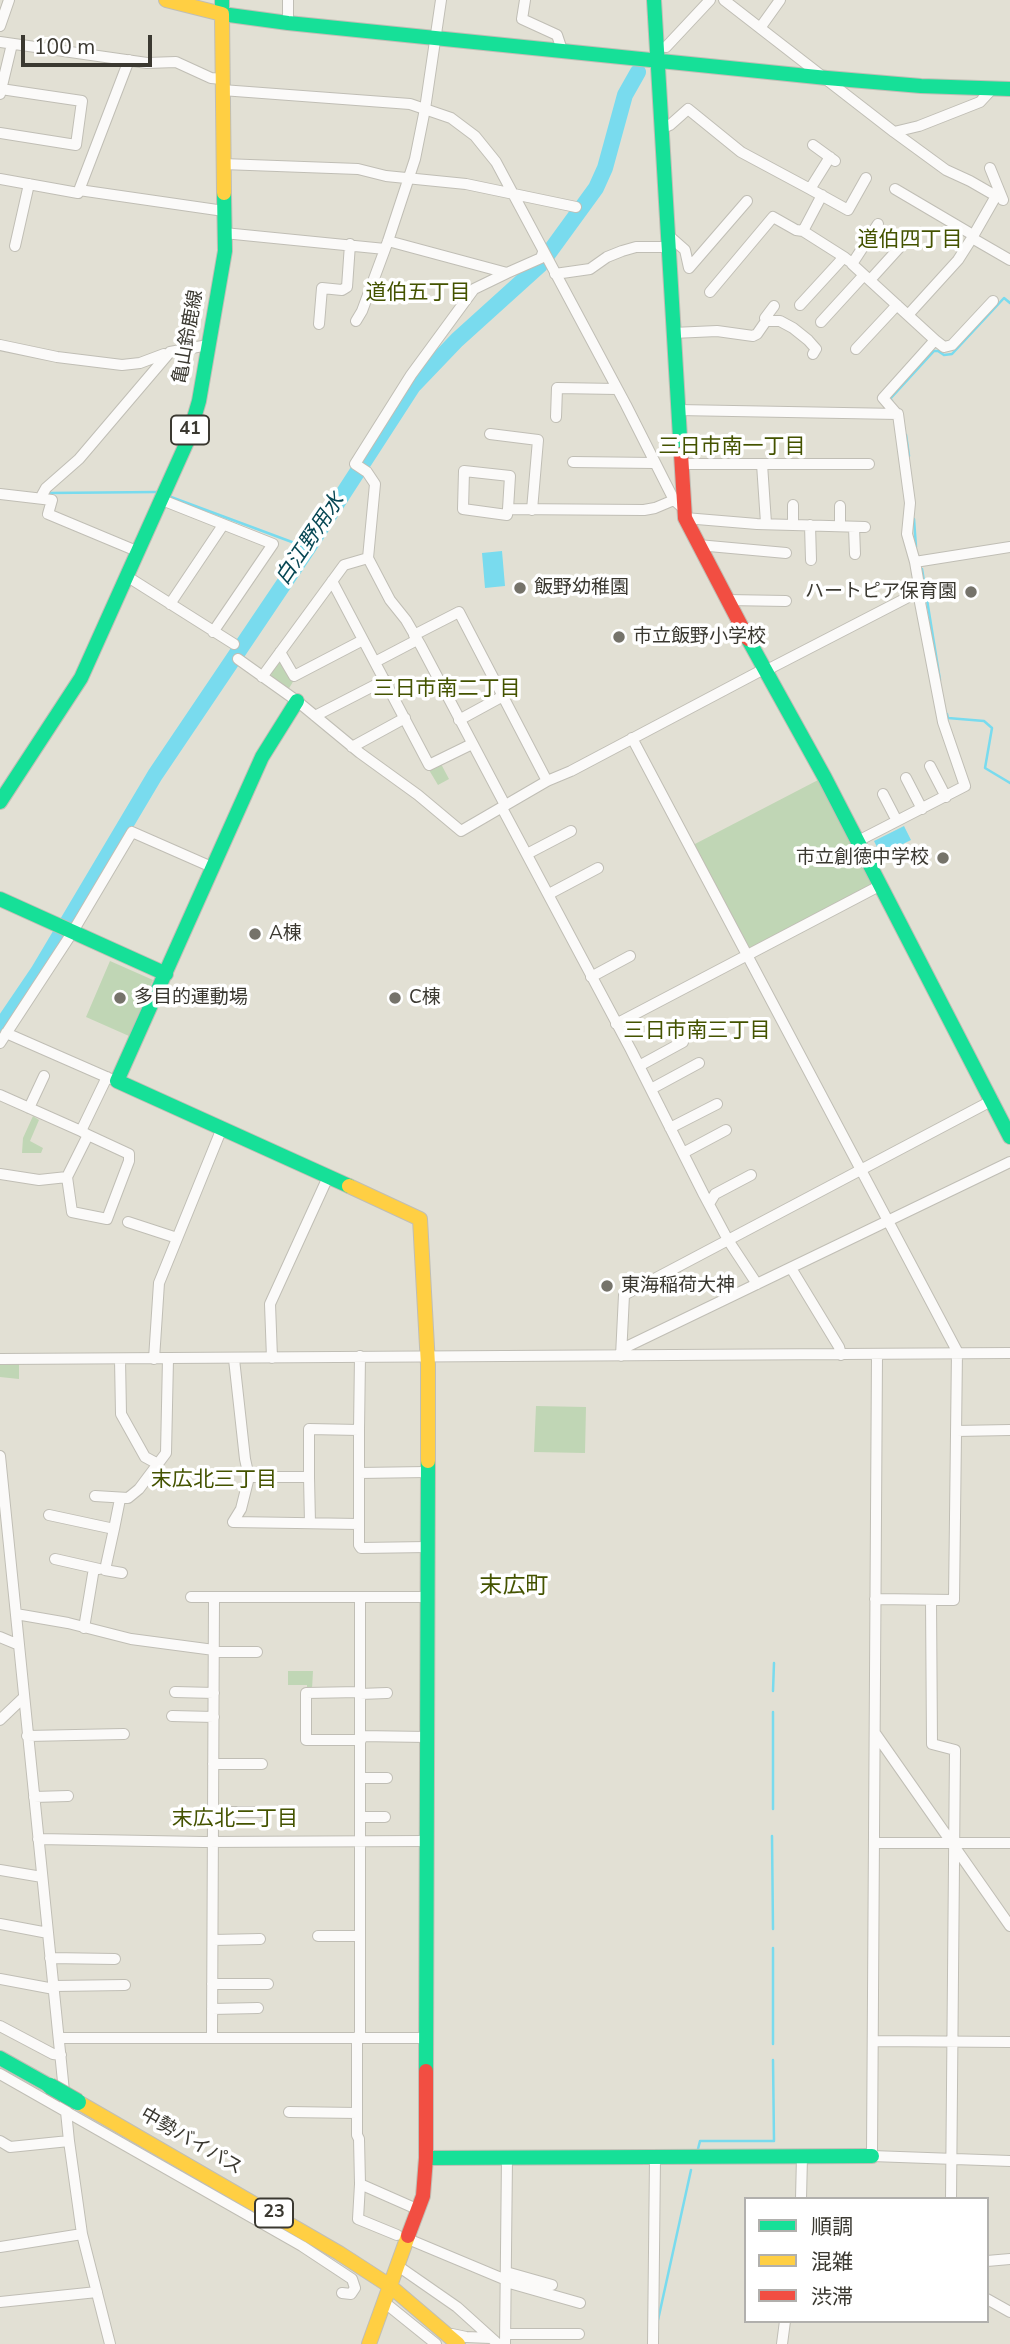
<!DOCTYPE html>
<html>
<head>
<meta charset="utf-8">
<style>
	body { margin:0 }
	#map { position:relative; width:1010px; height:2344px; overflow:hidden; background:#e2e0d4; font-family:"Nunito Sans","Noto Sans JP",sans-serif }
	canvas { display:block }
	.legend { position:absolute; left:744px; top:2197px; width:245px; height:126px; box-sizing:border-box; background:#fff; border:2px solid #b1b0ad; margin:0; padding:9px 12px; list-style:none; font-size:21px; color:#3b3931 }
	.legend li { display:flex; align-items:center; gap:14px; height:35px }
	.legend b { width:35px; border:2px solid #b1b0ad }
	.scale { position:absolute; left:21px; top:35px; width:131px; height:32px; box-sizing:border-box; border:4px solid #3b3931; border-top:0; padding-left:9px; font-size:21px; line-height:24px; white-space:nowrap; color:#3b3931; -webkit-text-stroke:5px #fff; paint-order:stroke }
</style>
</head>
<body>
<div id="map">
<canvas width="1010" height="2344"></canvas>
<ul class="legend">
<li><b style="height:9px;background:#16e098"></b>順調</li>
<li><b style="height:9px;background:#ffcf43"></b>混雑</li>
<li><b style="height:9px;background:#f24e42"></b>渋滞</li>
</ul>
<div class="scale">100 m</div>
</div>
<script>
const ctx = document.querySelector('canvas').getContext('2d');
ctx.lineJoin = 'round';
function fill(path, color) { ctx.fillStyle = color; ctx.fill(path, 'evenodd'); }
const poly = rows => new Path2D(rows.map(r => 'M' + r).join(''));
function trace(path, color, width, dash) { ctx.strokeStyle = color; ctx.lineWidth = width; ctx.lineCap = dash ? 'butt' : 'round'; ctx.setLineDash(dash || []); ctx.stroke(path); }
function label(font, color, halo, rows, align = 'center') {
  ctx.font = font + ' "Nunito Sans","Noto Sans JP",sans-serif'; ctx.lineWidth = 7; ctx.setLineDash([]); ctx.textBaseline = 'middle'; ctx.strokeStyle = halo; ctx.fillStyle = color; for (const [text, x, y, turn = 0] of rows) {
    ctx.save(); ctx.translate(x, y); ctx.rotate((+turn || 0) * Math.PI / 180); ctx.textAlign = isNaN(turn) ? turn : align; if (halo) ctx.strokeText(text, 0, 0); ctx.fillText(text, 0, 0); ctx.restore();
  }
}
fill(poly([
	[278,662,284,662,294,680,288,690,272,680,271,673],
	[441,764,449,779,438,785,429,770],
	[820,779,876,884,747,952,693,845],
	[110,961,153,980,129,1036,86,1017],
	[33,1116,39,1120,30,1141,43,1148,41,1153,22,1153,23,1138],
	[0,1363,19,1363,19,1379,0,1377],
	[536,1406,586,1407,585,1453,534,1452],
	[288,1671,313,1671,312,1689,307,1689,307,1685,288,1685]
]), '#c0d6b5');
fill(poly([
	[502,551,505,586,485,588,482,553],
	[904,826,911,840,881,855,874,841]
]), '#79dbee');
trace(poly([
	[892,401,890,399,934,351,938,351,944,355,952,354,1004,298,1010,303],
	[906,435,909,456],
	[48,493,157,492],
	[171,497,308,548],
	[914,519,916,547],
	[922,569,940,680],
	[947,714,948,718,984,721,992,728,985,768,1010,783],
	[773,1691,774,1663],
	[773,1809,773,1712],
	[772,1836,773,1929],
	[773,2044,773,1948],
	[698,2149,700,2141,774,2141,773,2060],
	[658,2320,691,2170]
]), '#79dbee', 2.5);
trace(poly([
	[0,1028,38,972,155,775,308,548,413,386,457,340,540,265,596,188,605,168,625,95,638,72]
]), '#79dbee', 16);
const street = poly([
	[288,0,288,23],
	[525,0,522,19,557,35,562,50],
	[724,0,894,132,919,126,980,102,993,88],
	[0,26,9,0],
	[760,28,780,0],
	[0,42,147,63,176,62,211,78,222,79],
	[666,47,710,0],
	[222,90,410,104,451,118,475,136,496,162,626,405,674,500,683,508],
	[0,94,12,44],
	[661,129,670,125,688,109,741,152,810,189,830,157],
	[894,132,946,170,970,181,996,196,972,238],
	[0,133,76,145,82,101,1,89],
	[813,145,835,161],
	[223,164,358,169,386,176,466,184,576,207],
	[990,168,1003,200],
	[0,179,78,193,129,60],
	[810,189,848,210,866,178],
	[895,189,973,235],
	[79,190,224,211],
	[878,224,852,264,935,340],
	[803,231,822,195],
	[224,233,385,249],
	[668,235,685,250,689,268,747,201],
	[388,241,507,273,541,258,543,252],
	[15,246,29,184],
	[555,274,590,269,607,257,622,251,636,247,668,247],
	[870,280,909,237],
	[710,292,773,217,796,230,803,231,844,257],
	[800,305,844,257,849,261],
	[908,315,958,260,972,238,1010,260],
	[356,321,362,311,388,241,415,159,425,109,441,0],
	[766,321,765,318,774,306],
	[821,322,864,275],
	[319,324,322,288,342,290,347,287,350,244],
	[673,333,717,331,753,336,757,334,766,321,780,321,793,328,808,340,816,349,813,354],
	[0,345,57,357,122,365,140,363,164,354],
	[856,349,897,305],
	[678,410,898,414,910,503,907,534,915,562,920,591,765,671],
	[896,413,883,398,935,340,944,347,952,345,993,301],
	[556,417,557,388,617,389],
	[490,434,538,440,532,510],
	[573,462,654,463],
	[682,464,869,464],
	[762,464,766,523],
	[0,494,52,500,48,514,139,552],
	[41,497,46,488,79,459,170,352,208,345],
	[162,500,273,544,213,632],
	[793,505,793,524],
	[508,509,507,515,463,509,464,471,510,476,508,509,644,510,655,508,674,500],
	[685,518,757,524,865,527],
	[810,525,811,560],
	[840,526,840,506],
	[854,527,855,554],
	[698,545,786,553],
	[368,558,375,484,367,472,355,464,411,375,474,289,507,273],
	[915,562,1010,547],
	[128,577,234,644],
	[332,581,429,765,472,744],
	[727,600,786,601],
	[170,604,223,525],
	[414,635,459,612,547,781],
	[280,652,294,676,363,640],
	[238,659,297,701,360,753,418,795,461,831,547,781,571,771,764,669],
	[375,662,417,640],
	[262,677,344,565,368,558,390,600,406,620,421,646,505,805],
	[315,716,385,680],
	[459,720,503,696],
	[632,738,957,1351,954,1600,875,1599],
	[352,747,405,718],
	[930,766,946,797],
	[906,778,922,809],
	[883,794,897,821],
	[502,808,631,1050,704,1195,728,1240,757,1284],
	[858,841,965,786,943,722,918,592],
	[527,854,571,831],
	[549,894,598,868],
	[591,977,630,956],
	[616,1024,881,885],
	[6,1033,111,1079],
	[0,1043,72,933,132,832,214,868],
	[639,1066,683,1042],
	[651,1089,699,1063],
	[0,1095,81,1131],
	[29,1108,44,1076],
	[670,1128,717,1104],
	[88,1135,67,1177,72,1212,107,1219,129,1161,129,1154,88,1135,81,1131,107,1077],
	[683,1153,726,1130],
	[0,1174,39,1180,67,1177],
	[709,1204,715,1194,751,1175],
	[128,1222,177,1238],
	[791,1268,839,1347,841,1355],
	[622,1349,1010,1162],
	[877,1355,872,2156,1010,2161],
	[621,1356,624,1295,993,1100],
	[272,1358,270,1304,328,1177],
	[0,1359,1010,1353],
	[120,1359,121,1414,145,1457,158,1464],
	[154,1359,159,1283,222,1128],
	[234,1359,245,1459,249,1477,241,1509,233,1522,359,1524,359,1430,309,1429,309,1477,249,1477],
	[359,1430,360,1356],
	[956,1431,1010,1430],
	[0,1456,69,2141,82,2234,110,2344],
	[359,1473,427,1472],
	[309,1477,310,1523],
	[95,1496,128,1498,139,1489,166,1453,168,1359],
	[49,1515,114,1529,120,1499],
	[359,1524,359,1545,361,1548,427,1547],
	[114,1529,105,1570,122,1573],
	[55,1559,99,1569],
	[191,1597,214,1597],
	[931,1600,932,1744,955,1750,951,2199],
	[16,1614,68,1623,131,1639,214,1650],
	[84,1628,94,1568],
	[0,1637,19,1645],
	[214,1652,257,1652],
	[175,1692,214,1693],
	[359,1692,306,1693,306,1740,361,1740],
	[360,1694,387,1693],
	[172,1716,214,1717],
	[0,1720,23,1698],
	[875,1733,1010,1926],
	[27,1736,124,1734],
	[360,1736,427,1737],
	[213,1764,262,1764],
	[361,1778,387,1778],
	[34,1797,68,1796],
	[212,1812,261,1812],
	[360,1817,385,1817],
	[38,1839,204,1842,426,1841],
	[874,1843,1010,1843],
	[0,1870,42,1877],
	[0,1924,48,1933],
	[318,1936,359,1936],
	[213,1940,260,1939],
	[50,1958,115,1959],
	[0,1979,54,1989],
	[212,1984,268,1984],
	[54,1986,125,1985],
	[212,2009,258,2008],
	[0,2026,53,2054,61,2055],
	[212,2037,214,1597,427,1597],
	[357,2037,357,2135,359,2139,360,2184,419,2210],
	[360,2037,360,1597],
	[59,2038,425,2038],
	[874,2041,1010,2042],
	[0,2074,302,2246,352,2279,355,2288,351,2294,342,2293],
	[289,2112,357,2113],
	[0,2141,10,2147,69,2141],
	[360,2184,358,2219,397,2235],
	[801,2199,802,2156],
	[408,2239,506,2280],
	[0,2247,82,2234],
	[987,2261,1010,2259],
	[398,2266,457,2307,498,2344],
	[506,2272,552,2285],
	[506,2282,580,2303],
	[987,2299,1010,2312],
	[0,2302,97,2292],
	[384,2302,436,2344],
	[452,2334,466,2337,491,2338],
	[506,2334,579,2334],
	[505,2344,507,2158],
	[653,2344,655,2158],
	[782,2344,785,2321]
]);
const fast = poly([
	[222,0,222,14,288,23,827,78,921,86,1010,89],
	[654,0,681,454],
	[748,639,825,778,1010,1137],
	[297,701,262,757,117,1081,349,1186],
	[0,802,81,678,187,442,199,401,225,251,224,193],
	[0,899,166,974],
	[0,2058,50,2086],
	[426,2071,428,1461],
	[426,2158,872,2156]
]);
const slow = poly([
	[166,0,222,14,224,193],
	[349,1186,420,1219,428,1365,428,1461],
	[78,2102,339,2253,390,2286,458,2344],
	[369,2344,408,2236]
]);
const jam = poly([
	[681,454,685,518,748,639],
	[408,2236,423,2196,426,2158,426,2071]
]);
trace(street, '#c0beb5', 12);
trace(fast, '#c0beb5', 16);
trace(slow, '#c0beb5', 16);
trace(jam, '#c0beb5', 16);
trace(street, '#fbfaf9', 10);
trace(fast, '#16e098', 14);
trace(slow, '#ffcf43', 14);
trace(jam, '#f24e42', 14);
const fastBridge = poly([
	[50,2086,78,2102]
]);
trace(fastBridge, '#baaca6', 18, []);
trace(fastBridge, '#16e098', 16);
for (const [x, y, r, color] of [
	[520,588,7,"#75736a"],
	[971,592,7,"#75736a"],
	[619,637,7,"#75736a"],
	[943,858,7,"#75736a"],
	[255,934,7,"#75736a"],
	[120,998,7,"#75736a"],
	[395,998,7,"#75736a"],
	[607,1286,7,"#75736a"]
]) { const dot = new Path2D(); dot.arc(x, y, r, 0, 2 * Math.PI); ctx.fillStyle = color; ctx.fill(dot); trace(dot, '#fff', 2.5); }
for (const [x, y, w] of [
	[190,430,38],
	[274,2213,38]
]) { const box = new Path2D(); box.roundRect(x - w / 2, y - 14.5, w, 29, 5); ctx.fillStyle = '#fff'; ctx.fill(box); trace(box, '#3b3931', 2); }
label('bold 18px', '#3b3931', null, [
	["41",190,430],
	["23",274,2213]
]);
label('19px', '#3b3931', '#fff', [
	["亀山鈴鹿線",189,337,-80],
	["中勢バイパス",191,2142,30]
]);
label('19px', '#3b3931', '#fff', [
	["飯野幼稚園",534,588],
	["ハートピア保育園",957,592,"right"],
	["市立飯野小学校",633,637],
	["市立創徳中学校",929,858,"right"],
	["A棟",269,934],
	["多目的運動場",134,998],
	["C棟",409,998],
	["東海稲荷大神",621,1286]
], 'left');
label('21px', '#445300', '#fff', [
	["道伯四丁目",910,241],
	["道伯五丁目",418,294],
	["三日市南一丁目",732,448],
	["三日市南二丁目",447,690],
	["三日市南三丁目",697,1032],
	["末広北三丁目",214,1481],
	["末広北二丁目",235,1820]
]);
label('italic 21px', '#074754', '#fff', [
	["白江野用水",311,540,-56]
]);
label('23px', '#445300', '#fff', [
	["末広町",514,1587]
]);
</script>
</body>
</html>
